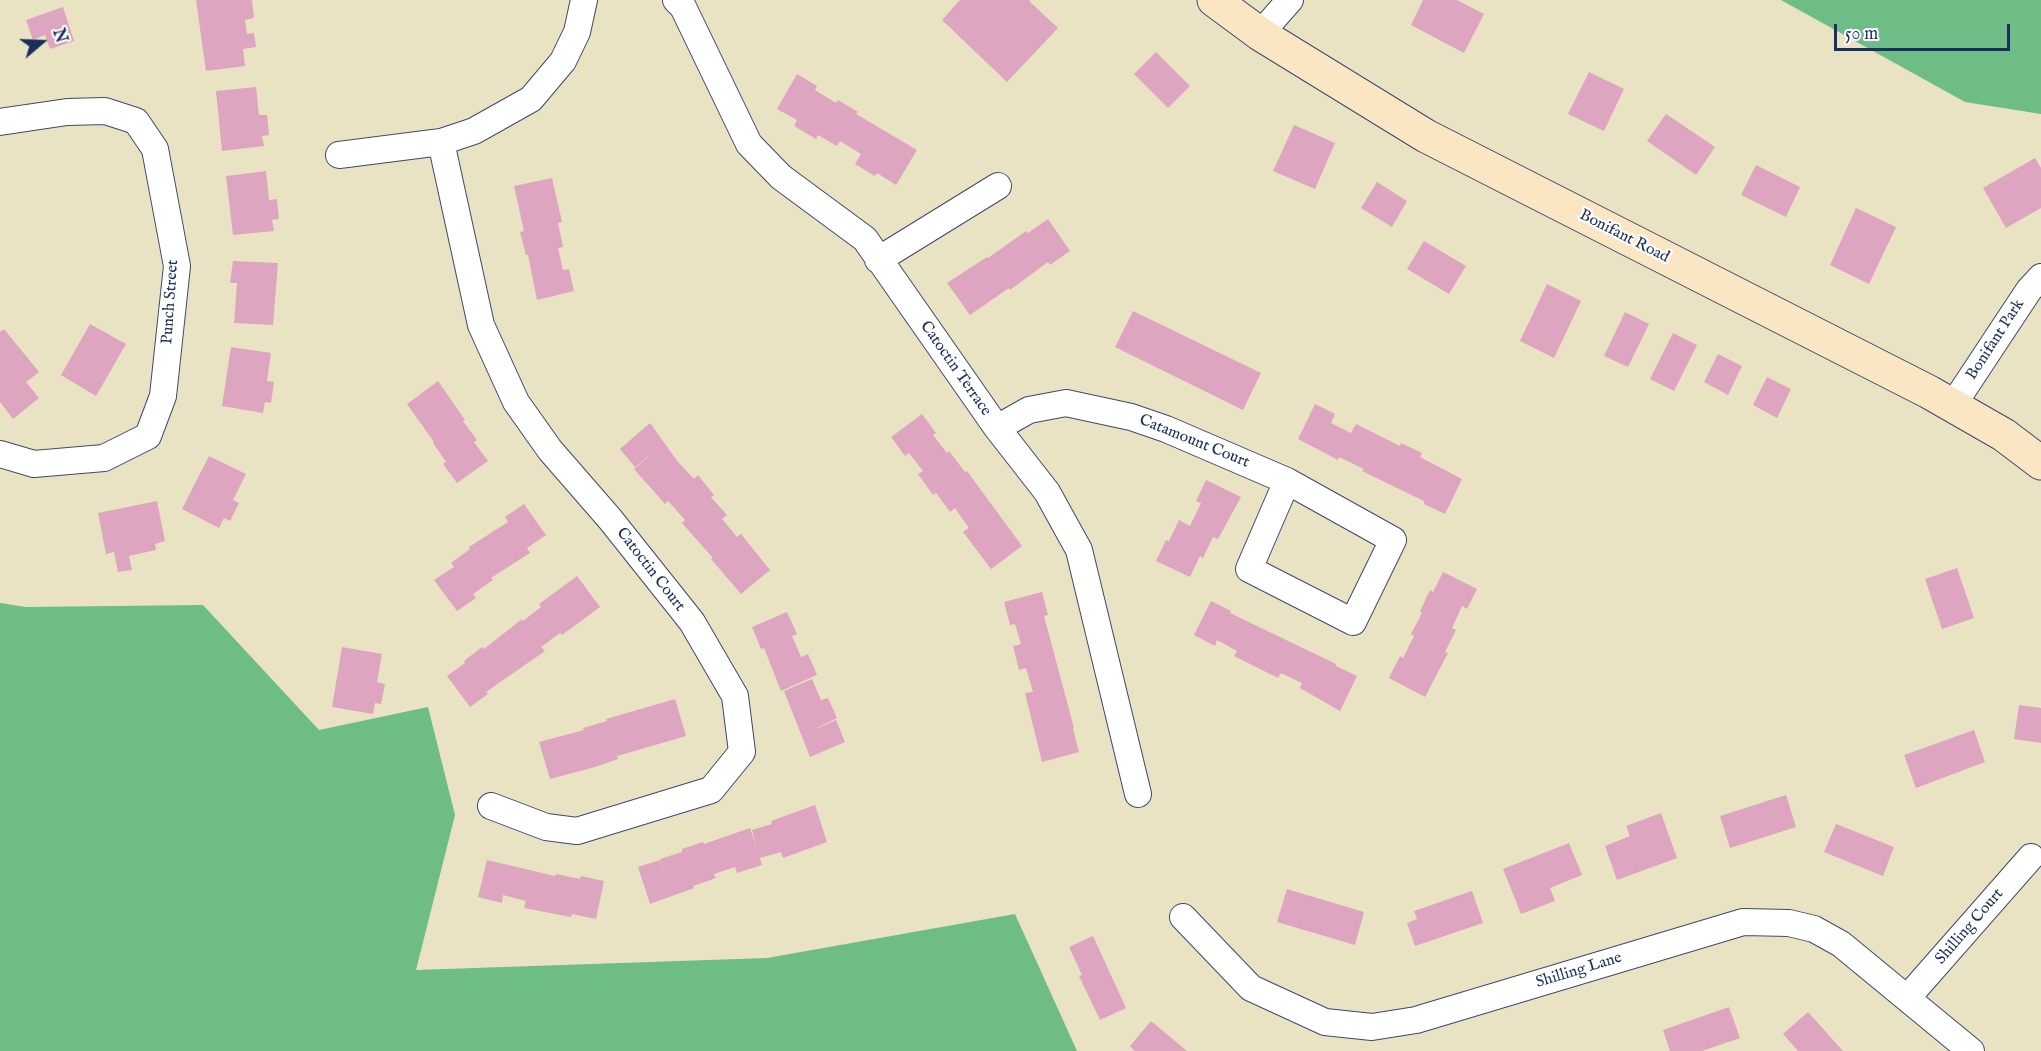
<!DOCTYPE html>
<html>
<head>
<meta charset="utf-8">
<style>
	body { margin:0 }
	#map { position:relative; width:2041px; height:1051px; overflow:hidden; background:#e9e3c4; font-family:"IM FELL English",serif }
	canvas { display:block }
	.north { position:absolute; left:12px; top:12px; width:60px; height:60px; -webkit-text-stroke:4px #fff; paint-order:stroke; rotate:71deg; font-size:16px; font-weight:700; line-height:24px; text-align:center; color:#1b2f5e }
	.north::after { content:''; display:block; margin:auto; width:21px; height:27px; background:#1b2f5e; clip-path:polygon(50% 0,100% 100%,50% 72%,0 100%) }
	.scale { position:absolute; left:1834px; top:24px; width:176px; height:27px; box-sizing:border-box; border:3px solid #1b2f5e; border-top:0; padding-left:8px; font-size:18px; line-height:21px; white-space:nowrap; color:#1b2f5e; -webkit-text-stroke:4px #fff; paint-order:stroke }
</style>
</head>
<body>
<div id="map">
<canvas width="2041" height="1051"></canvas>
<div class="north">N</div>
<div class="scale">50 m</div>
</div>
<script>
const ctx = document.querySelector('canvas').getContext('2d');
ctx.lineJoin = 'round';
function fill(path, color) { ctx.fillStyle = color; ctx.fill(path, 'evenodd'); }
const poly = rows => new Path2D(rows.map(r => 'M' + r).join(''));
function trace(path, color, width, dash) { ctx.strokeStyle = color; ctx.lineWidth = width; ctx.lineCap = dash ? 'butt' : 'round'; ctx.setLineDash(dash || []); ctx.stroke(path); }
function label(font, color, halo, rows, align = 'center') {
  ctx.font = font + ' "IM FELL English",serif'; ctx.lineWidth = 4.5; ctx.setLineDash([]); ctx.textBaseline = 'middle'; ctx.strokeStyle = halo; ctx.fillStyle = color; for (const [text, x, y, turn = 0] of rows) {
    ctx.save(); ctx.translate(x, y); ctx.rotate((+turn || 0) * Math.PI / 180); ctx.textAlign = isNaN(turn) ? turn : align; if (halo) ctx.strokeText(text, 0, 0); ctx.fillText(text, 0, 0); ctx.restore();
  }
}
fill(poly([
	[1781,0,2041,0,2041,114,1965,102],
	[0,603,26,607,203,605,319,730,428,707,455,815,416,970,767,958,1015,914,1077,1051,0,1051]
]), '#6ebc86');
fill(poly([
	[196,0,252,0,254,18,245,20,247,34,254,33,256,47,243,49,245,66,206,71],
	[960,0,1031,0,1029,1,1058,28,1007,82,942,20],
	[1423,0,1457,0,1484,14,1464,53,1411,25],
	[63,7,74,41,50,49,45,35,33,40,26,20],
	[1156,52,1190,86,1168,108,1134,74],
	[1589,72,1624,89,1604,131,1568,114],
	[797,74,817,86,815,90,836,103,838,100,858,112,856,114,917,150,896,185,877,173,875,176,855,164,861,154,840,141,837,146,818,135,816,139,794,126,797,120,777,109],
	[256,87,259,115,267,115,269,135,262,136,264,146,222,151,216,91],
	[1666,114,1715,147,1696,175,1647,141],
	[1294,125,1335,143,1315,189,1273,171],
	[2035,158,2041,168,2041,208,2006,228,1983,188],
	[1756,165,1800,187,1786,217,1741,195],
	[266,171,269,200,277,199,279,219,272,220,274,231,233,235,226,176],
	[552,178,562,222,558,223,563,247,558,248,563,270,569,269,574,291,537,300,528,255,526,255,520,232,524,231,514,186],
	[1377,182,1407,201,1392,227,1361,208],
	[1856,208,1896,227,1869,284,1830,265],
	[1048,219,1070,251,1050,265,1048,262,1010,290,1009,288,970,315,947,283,987,257,988,258,1026,231,1028,233],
	[1424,241,1466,266,1449,294,1407,269],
	[233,261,278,263,273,325,234,323,237,283,230,283],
	[1547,284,1581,301,1554,358,1520,341],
	[1133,311,1261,373,1243,410,1115,347],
	[1625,312,1649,324,1628,367,1604,356],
	[90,324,126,344,96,396,61,375],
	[4,329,39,372,26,382,39,398,13,419,0,402,0,332],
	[1673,333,1697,345,1674,391,1650,379],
	[231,347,271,353,267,381,274,382,271,403,265,402,263,413,222,406],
	[1718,354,1742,366,1728,395,1704,382],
	[1767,377,1791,389,1777,418,1753,405],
	[438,381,465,420,463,421,477,440,474,442,488,461,457,483,443,464,446,462,433,443,434,442,407,404],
	[1315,404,1335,414,1331,423,1351,433,1356,424,1400,446,1401,443,1422,453,1420,457,1462,479,1445,514,1424,504,1424,501,1362,471,1364,469,1339,457,1338,460,1298,439],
	[922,414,936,433,933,435,947,453,949,451,965,472,967,471,1022,546,991,569,963,532,969,528,955,508,950,512,936,493,933,495,918,474,923,471,909,453,905,456,891,437],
	[650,423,678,462,694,479,698,475,714,495,711,497,727,515,722,519,737,537,741,534,770,570,741,594,711,559,713,558,682,523,685,520,668,501,665,504,634,469,656,450,635,467,620,449],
	[209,456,246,474,233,500,239,503,230,521,224,518,219,528,182,509],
	[1206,480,1241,497,1218,539,1213,537,1203,558,1200,556,1190,577,1156,561,1166,540,1169,541,1179,520,1190,526,1201,503,1196,501],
	[157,501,165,541,155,544,156,550,129,556,132,570,118,572,114,552,106,554,98,513],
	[524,504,546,535,527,548,530,553,491,578,493,580,473,594,476,598,457,611,434,580,454,567,451,563,470,549,469,547,508,522,505,517],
	[1957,568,1974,618,1942,629,1925,579],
	[1443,572,1477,589,1467,609,1462,606,1452,628,1456,630,1445,652,1448,653,1425,697,1389,678,1400,656,1403,658,1414,636,1411,634,1422,613,1420,611,1430,590,1433,592],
	[577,576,600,607,562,635,560,633,541,647,545,651,486,692,488,694,470,707,447,676,465,663,464,661,482,647,484,649,522,619,523,621,541,607,539,604],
	[1042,592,1048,615,1044,616,1074,728,1073,729,1079,752,1042,762,1025,693,1033,692,1026,668,1019,670,1013,646,1021,644,1015,624,1010,625,1004,602],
	[1211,601,1231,611,1230,613,1336,664,1336,666,1357,676,1340,711,1300,688,1302,683,1281,673,1278,678,1234,656,1237,651,1217,640,1215,646,1194,635],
	[787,612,797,634,792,636,801,657,808,654,817,675,781,691,764,648,761,649,752,627],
	[342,647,382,654,377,682,385,684,381,704,375,703,373,714,332,707],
	[812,679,821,700,828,698,837,718,809,732,836,720,845,742,810,757,784,691],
	[675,699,686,736,617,756,618,759,595,767,550,779,539,742,584,730,583,728,607,721,606,719],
	[2019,705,2041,708,2041,743,2014,739],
	[1974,730,1985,762,1916,788,1904,755],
	[1786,795,1796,827,1730,848,1720,816],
	[815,805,827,842,783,858,781,852,760,858,762,865,737,873,735,867,714,874,716,878,693,886,694,888,650,904,638,867,660,860,666,877,660,859,682,852,682,849,703,842,704,844,750,828,756,846,752,830,772,824,771,821],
	[1661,813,1677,858,1617,880,1605,846,1630,836,1626,826],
	[1836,824,1894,847,1883,876,1824,852],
	[1569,843,1582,875,1550,888,1555,901,1521,914,1503,869],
	[487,860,555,876,556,874,580,879,581,876,604,881,596,919,572,914,571,917,524,908,526,901,503,895,502,903,478,897],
	[1287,889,1364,912,1355,945,1277,922],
	[1472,891,1483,923,1415,946,1407,923,1417,919,1414,911],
	[1093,936,1126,1008,1100,1020,1079,976,1082,975,1069,947],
	[1729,1007,1740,1038,1702,1051,1670,1051,1663,1030],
	[1808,1012,1843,1051,1798,1051,1783,1034],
	[1151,1021,1187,1051,1135,1051,1130,1046]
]), '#dda5c0');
const minor = poly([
	[676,0,683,7,749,144,781,177,865,239,997,428,1047,492,1079,550,1138,794],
	[1260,34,1290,0],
	[0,122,67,112,105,111,136,121,155,149,177,266,163,396,148,436,104,458,34,464,0,454],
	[441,142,481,325,516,402,550,450,610,519,692,622,735,696,742,752,711,790,577,831,546,827,491,806],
	[339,155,441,142,474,131,531,99,563,61,577,32,584,0],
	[878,260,998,186],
	[1953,405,2029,290,2041,277],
	[997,428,1029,410,1066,403,1131,417,1166,429,1287,481,1393,540,1353,622,1249,569,1287,481],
	[1183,917,1251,988,1325,1022,1372,1027,1416,1020,1743,922,1789,923,1814,929,1841,944,1971,1051],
	[1908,997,2031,857]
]);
const secondary = poly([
	[1214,0,1260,34,1426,136,1929,392,2004,435,2041,463]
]);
trace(minor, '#3a4a6d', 28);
trace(secondary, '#3a4a6d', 35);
trace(minor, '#fff', 26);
trace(secondary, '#fbe6c4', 33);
label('16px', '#1b2f5e', '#fff', [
	["Bonifant Road",1624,237,27],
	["Punch Street",171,302,-86],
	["Bonifant Park",1996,340,-57],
	["Catoctin Terrace",955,369,55],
	["Catamount Court",1194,442,22],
	["Catoctin Court",650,570,52],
	["Shilling Court",1970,927,-49],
	["Shilling Lane",1579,971,-17]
]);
</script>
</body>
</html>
